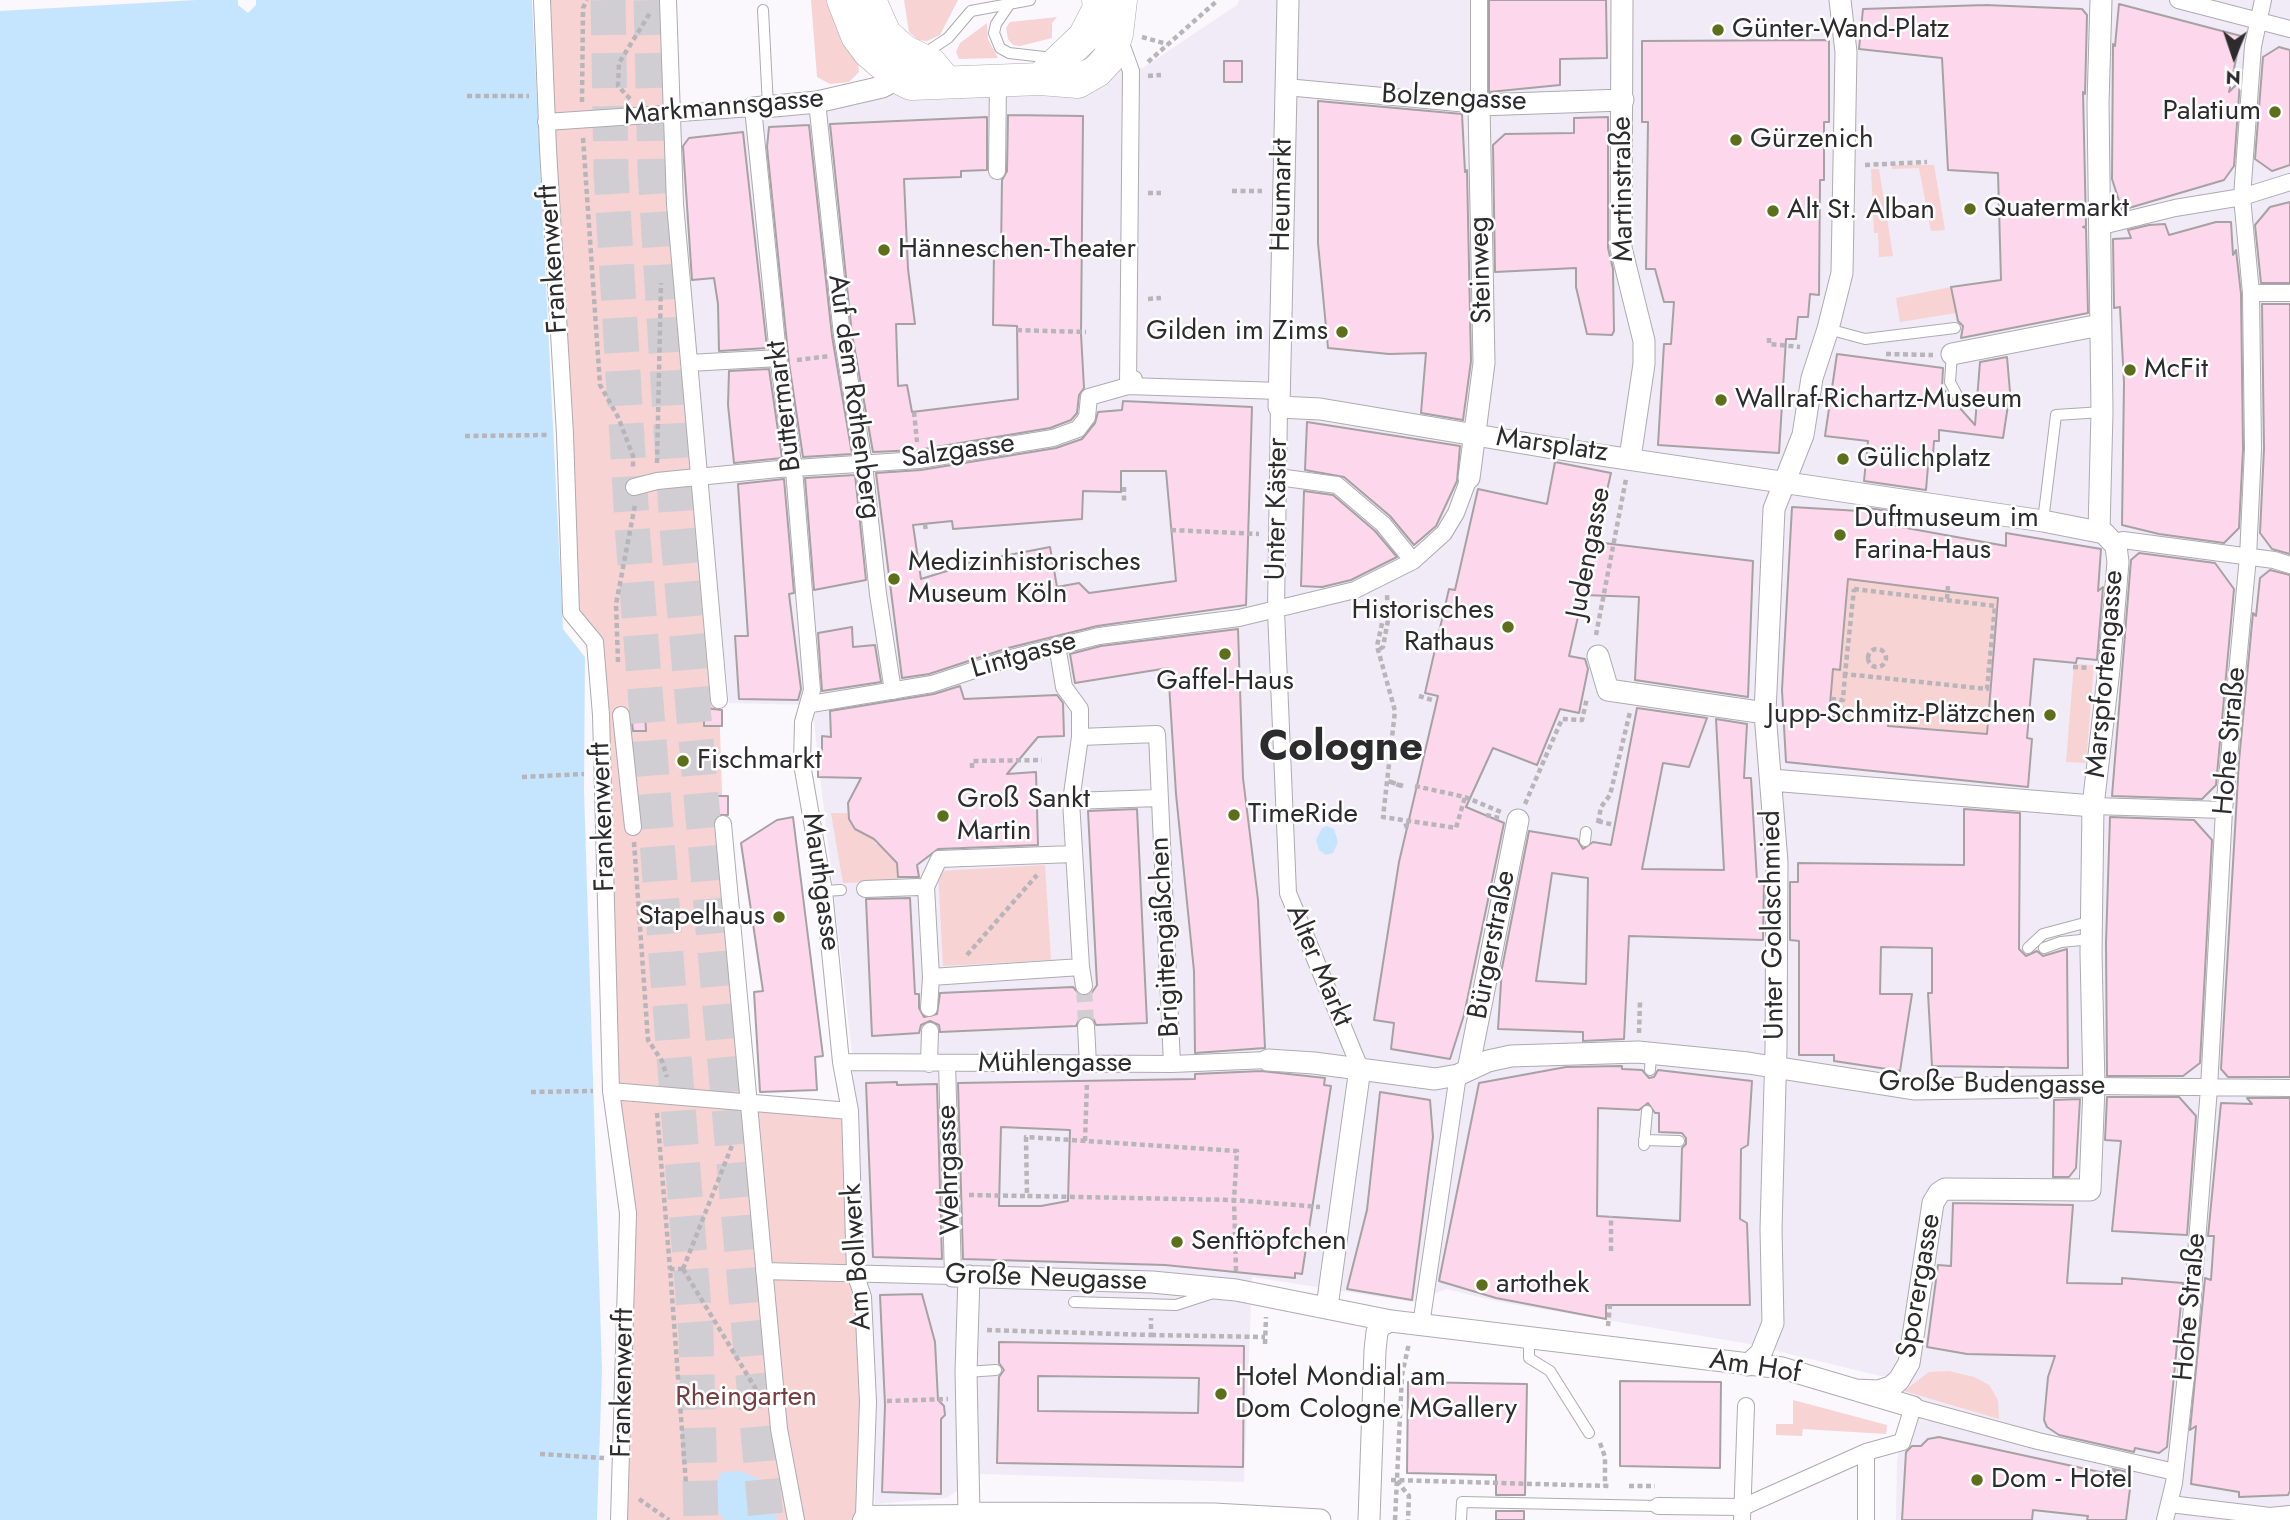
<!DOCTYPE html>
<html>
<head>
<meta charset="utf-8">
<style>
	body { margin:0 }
	#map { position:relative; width:2290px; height:1520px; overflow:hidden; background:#faf7fd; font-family:Jost,sans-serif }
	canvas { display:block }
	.north { position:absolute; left:2199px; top:21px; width:70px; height:70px; -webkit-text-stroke:5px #fff; paint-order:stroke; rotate:182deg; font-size:19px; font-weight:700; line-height:28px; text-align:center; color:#2c2b2d }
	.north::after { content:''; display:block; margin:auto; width:24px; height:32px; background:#2c2b2d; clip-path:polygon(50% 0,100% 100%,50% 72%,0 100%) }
</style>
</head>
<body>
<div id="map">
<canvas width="2290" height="1520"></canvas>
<div class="north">N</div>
</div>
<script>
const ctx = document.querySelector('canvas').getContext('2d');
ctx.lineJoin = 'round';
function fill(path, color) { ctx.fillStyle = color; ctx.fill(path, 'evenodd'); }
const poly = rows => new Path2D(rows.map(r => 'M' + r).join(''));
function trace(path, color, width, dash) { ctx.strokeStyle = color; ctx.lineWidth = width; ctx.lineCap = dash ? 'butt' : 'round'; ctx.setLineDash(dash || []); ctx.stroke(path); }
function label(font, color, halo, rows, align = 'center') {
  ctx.font = font + ' Jost,sans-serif'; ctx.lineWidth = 5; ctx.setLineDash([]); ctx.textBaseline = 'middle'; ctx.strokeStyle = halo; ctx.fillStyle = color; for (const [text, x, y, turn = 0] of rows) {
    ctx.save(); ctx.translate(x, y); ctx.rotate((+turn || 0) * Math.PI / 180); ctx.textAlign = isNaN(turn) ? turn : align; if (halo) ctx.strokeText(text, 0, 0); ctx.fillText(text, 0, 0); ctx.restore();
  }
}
fill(poly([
	[1239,0,2290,0,2290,1520,1896,1520,1897,1460,1906,1407,1897,1380,1744,1343,1500,1302,1446,1289,1413,1302,1252,1277,1244,1482,981,1474,947,1498,875,1504,852,1053,812,705,729,703,671,123,935,81,1143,68,1237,5]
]), '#f1eaf7');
fill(poly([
	[542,0,668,0,719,700,723,824,748,1104,850,1111,863,1297,861,1520,619,1520,628,1213,611,1091,595,643,571,613],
	[811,0,829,0,858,60,859,72,849,82,830,84,817,77],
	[904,0,958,0,940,35,927,41,918,40,909,32],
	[1057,17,1052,23,1052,38,1020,46,1013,45,1008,39,1006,28,1010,22],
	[987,23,988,39,998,58,959,59,956,52,960,43],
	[1892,165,1934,165,1945,230,1931,231,1919,168,1892,169],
	[1871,169,1879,169,1893,256,1879,257,1878,233,1874,233],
	[1951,287,1956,313,1900,322,1896,298],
	[1848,579,1943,591,1957,587,1956,594,1998,598,1987,734,1901,727,1888,726,1888,721,1829,716,1833,669,1840,669],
	[2074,664,2094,665,2086,763,2066,762],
	[831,813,847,813,855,829,874,836,875,844,882,844,885,853,897,863,898,881,843,883],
	[1045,865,1051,960,943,966,938,871],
	[1949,1371,1974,1377,1989,1385,1998,1400,1999,1419,1904,1391,1929,1372],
	[1793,1400,1887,1425,1886,1434,1803,1429,1802,1436,1776,1435,1776,1424,1793,1424]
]), '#f7d3d3');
fill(poly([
	[0,0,238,0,238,5,248,13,256,5,256,0,532,0,563,629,585,657,584,790,602,1370,597,1520,0,1520],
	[1327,826,1334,829,1338,842,1333,853,1326,855,1319,850,1316,840,1322,828],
	[740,1471,767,1482,777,1520,725,1520,721,1517,713,1500,715,1485,722,1472]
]), '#c5e5fe');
fill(poly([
	[0,0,196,0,0,11]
]), '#faf7fd');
const building = poly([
	[1489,0,1606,0,1607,58,1560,59,1560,85,1489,92,1489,0],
	[2119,4,2241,36,2229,92,2240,81,2234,166,2224,180,2122,210,2112,179,2113,44,2115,46,2119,4],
	[1985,5,2082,9,2087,15,2085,94,2083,92,2086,226,2083,227,2086,228,2088,313,1961,338,1963,326,1958,321,1951,287,2001,280,1998,173,1948,170,1942,58,1859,49,1863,9,1985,5],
	[1829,40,1829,122,1824,122,1824,180,1820,180,1819,295,1810,294,1808,317,1798,317,1796,339,1786,339,1779,453,1658,445,1664,344,1671,344,1674,302,1664,302,1655,269,1646,269,1648,122,1642,122,1642,41,1829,40],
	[2279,47,2290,50,2290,165,2272,171,2255,159,2263,57,2279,47],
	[1224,61,1242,61,1242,82,1224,82,1224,61],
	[1318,101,1462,114,1465,172,1467,170,1471,361,1463,420,1421,413,1426,353,1389,354,1328,348,1318,243,1318,101],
	[1008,115,1083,116,1081,334,1084,388,1079,395,1077,413,1071,420,1050,428,918,450,873,452,852,334,830,124,987,117,987,170,961,171,961,177,904,179,908,269,915,324,896,324,898,386,907,385,912,412,1018,399,1017,326,993,325,994,252,1001,252,1002,180,1007,171,1008,115],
	[1608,117,1608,248,1613,269,1614,331,1612,335,1587,334,1576,287,1576,268,1495,272,1493,145,1505,134,1574,133,1574,118,1608,117],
	[809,125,832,336,852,454,803,457,789,363,767,147,769,127,809,125],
	[743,132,767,348,719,351,718,304,714,278,692,280,683,146,689,138,743,132],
	[2290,202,2290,283,2261,283,2255,225,2270,207,2290,202],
	[2216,222,2231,222,2233,255,2236,250,2241,294,2243,449,2239,528,2224,543,2159,534,2122,525,2124,383,2120,307,2114,308,2113,239,2131,238,2128,230,2149,225,2165,224,2169,235,2216,222],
	[2262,304,2290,304,2290,554,2272,549,2260,533,2264,449,2262,304],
	[1837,354,1943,368,1942,388,1975,425,1980,362,2007,357,2010,392,2003,438,1939,430,1939,441,1934,441,1933,454,1929,454,1926,490,1864,481,1868,441,1825,436,1837,354],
	[769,369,782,458,734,463,728,405,729,371,769,369],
	[1123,401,1252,407,1246,605,1097,626,1008,648,929,674,902,678,876,473,921,470,1056,448,1082,439,1095,423,1098,412,1122,410,1123,401],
	[1121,471,1166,471,1176,581,1089,593,1079,583,1057,587,1050,547,962,564,963,566,921,579,913,525,952,521,953,529,1082,519,1083,491,1121,492,1121,471],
	[1307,422,1460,446,1457,481,1436,526,1414,545,1390,516,1344,477,1305,470,1307,422],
	[1555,462,1611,473,1595,542,1753,561,1748,697,1635,680,1639,597,1583,595,1569,656,1585,659,1588,669,1579,713,1560,709,1537,765,1493,748,1466,807,1504,823,1464,1015,1450,1059,1391,1049,1394,1023,1374,1020,1399,862,1438,696,1425,693,1449,589,1455,590,1478,489,1547,504,1555,462],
	[855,475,866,580,814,590,805,478,855,475],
	[784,479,794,593,789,594,801,689,798,700,739,699,735,636,748,636,738,484,784,479],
	[1304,491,1333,495,1375,531,1397,557,1351,580,1322,587,1301,586,1304,491],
	[1792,507,1860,511,1860,507,1890,511,1890,525,2006,546,2006,533,2101,549,2098,591,2103,587,2097,660,2077,658,2076,663,2034,659,2027,738,2032,739,2028,787,1786,762,1782,690,1792,507],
	[1848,579,1998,598,1987,734,1888,726,1888,721,1829,716,1833,669,1840,670,1848,579],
	[2139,553,2215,563,2234,589,2216,785,2202,799,2112,796,2131,560,2139,553],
	[2270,570,2290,575,2290,1077,2228,1077,2221,1069,2239,761,2253,613,2256,616,2260,578,2270,570],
	[852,627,853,647,875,645,881,682,822,691,818,633,852,627],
	[1238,629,1243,778,1258,900,1265,1048,1195,1053,1194,971,1176,794,1168,668,1075,683,1070,654,1101,646,1238,629],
	[960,686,964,699,1057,695,1063,703,1064,736,1038,737,1007,774,1036,772,1038,845,938,849,917,865,919,877,898,877,897,863,874,839,855,829,849,819,848,803,861,778,818,777,818,750,822,750,822,736,831,737,830,711,934,694,960,686],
	[704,708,722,710,722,726,704,726,704,708],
	[1637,708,1707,718,1689,767,1663,763,1642,869,1724,870,1716,719,1747,724,1744,778,1751,778,1757,881,1764,881,1763,940,1629,936,1624,1039,1583,1041,1583,1032,1498,1029,1502,968,1529,831,1577,839,1583,849,1593,842,1611,845,1637,708],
	[1552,873,1588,878,1586,984,1536,981,1552,873],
	[631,713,645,713,646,731,633,731,631,713],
	[709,796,728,796,728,815,710,815,709,796],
	[1137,809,1147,1023,1096,1025,1094,1020,1086,1016,1080,1018,1076,1026,940,1032,939,1025,930,1021,921,1025,919,1033,872,1036,866,899,910,898,915,994,919,994,919,1008,924,1017,937,1014,940,993,1073,987,1080,995,1091,994,1097,985,1088,811,1137,809],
	[1964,809,2020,813,2019,949,2026,956,2037,951,2043,956,2067,949,2068,1068,1932,1066,1928,993,1932,993,1932,948,1881,947,1880,994,1912,994,1900,1071,1834,1061,1834,1055,1799,1055,1799,941,1790,940,1790,882,1798,882,1798,863,1964,865,1964,809],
	[793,817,823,1056,815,1057,817,1090,760,1092,754,992,763,991,741,843,777,820,793,817],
	[2110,817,2194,820,2212,840,2200,1063,2183,1076,2107,1076,2106,943,2110,817],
	[1622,1066,1622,1069,1642,1070,1649,1078,1654,1077,1658,1070,1752,1081,1748,1145,1741,1149,1740,1219,1747,1223,1750,1305,1606,1305,1606,1319,1496,1298,1439,1281,1479,1083,1566,1067,1622,1066],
	[1648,1103,1655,1113,1659,1113,1659,1132,1682,1133,1686,1138,1686,1144,1682,1148,1680,1221,1597,1216,1598,1108,1639,1110,1648,1103],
	[1261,1071,1325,1078,1324,1085,1331,1086,1302,1274,1295,1273,1295,1278,1165,1265,963,1259,958,1083,1195,1079,1195,1074,1261,1071],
	[1001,1127,1070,1130,1068,1201,1041,1206,999,1206,1001,1127],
	[897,1082,897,1085,937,1084,942,1259,873,1257,866,1083,897,1082],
	[1380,1092,1430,1100,1433,1137,1412,1300,1347,1289,1367,1210,1380,1092],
	[2107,1097,2179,1097,2196,1116,2187,1235,2112,1231,2121,1141,2105,1140,2107,1097],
	[2247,1098,2290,1098,2290,1491,2288,1495,2239,1497,2239,1492,2191,1484,2196,1426,2190,1430,2205,1278,2211,1280,2214,1236,2208,1236,2221,1103,2252,1104,2247,1098],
	[2080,1099,2076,1168,2069,1177,2053,1177,2054,1100,2080,1099],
	[1953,1203,2073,1205,2067,1283,2122,1284,2122,1278,2183,1283,2167,1447,2159,1453,2135,1448,2134,1452,2059,1435,2047,1427,2044,1420,2048,1377,2055,1356,1967,1354,1927,1347,1938,1265,1951,1266,1953,1203],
	[922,1294,935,1342,938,1400,944,1406,945,1415,941,1419,941,1494,882,1492,885,1405,880,1295,922,1294],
	[999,1342,1244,1346,1243,1467,997,1463,999,1377,1004,1370,999,1363,999,1342],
	[1038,1376,1199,1378,1198,1413,1038,1411,1038,1376],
	[1620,1381,1721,1382,1720,1468,1620,1466,1620,1381],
	[1408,1382,1527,1384,1525,1495,1496,1495,1496,1475,1407,1473,1408,1382],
	[1939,1437,2123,1477,2109,1468,2132,1473,2126,1520,2087,1520,2088,1516,2033,1510,2032,1520,1902,1520,1906,1452,1912,1446,1921,1446,1928,1439,1939,1437],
	[1496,1511,1524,1511,1524,1520,1496,1520,1496,1511]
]);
fill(building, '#fdd8ec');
trace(building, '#a7a1a4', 2);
trace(poly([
	[1084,986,1086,1026]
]), '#d1ced3', 16, [16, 8]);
trace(poly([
	[608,0,611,174,633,538,696,1334,701,1520],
	[651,0,655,170,677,528,766,1520]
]), '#d1ced3', 35, [35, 18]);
const service = poly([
	[1011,2,996,24,994,33,1000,48,1009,53,1053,58],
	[763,10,768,106],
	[922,55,948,38,971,11,1030,0],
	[1828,329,1865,339,1955,328],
	[1952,354,1950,382,1958,397],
	[2043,521,2056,415,2102,412],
	[1585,841,1586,832],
	[824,891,841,890],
	[2028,948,2043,934,2092,921],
	[2044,948,2061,942,2091,939],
	[1650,1070,1651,1053],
	[1644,1140,1679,1141],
	[1644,1145,1647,1111],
	[1074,1302,1176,1305,1213,1293],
	[1529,1338,1529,1358,1550,1371,1589,1433],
	[966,1372,996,1370],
	[1461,1520,1462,1502,1658,1506]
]);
const pedestrian = poly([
	[542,0,548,149,565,434,571,613,595,642,601,715,611,1091,628,1213,619,1520],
	[668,0,675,204,719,700],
	[2178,0,2290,29],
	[1119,38,1131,71,1128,386,1280,391],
	[1286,87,1479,105,1479,0],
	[817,102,842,335,864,464,878,594,893,691],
	[546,122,753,108,779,364,794,470,812,690,803,722,802,764,824,891,841,1062,850,1111,855,1273,863,1297,868,1402,864,1514,861,1520],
	[997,171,998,81],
	[2098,227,2175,208,2242,197,2290,182],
	[2251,293,2290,293],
	[689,363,779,358],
	[1279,407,1276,611,1288,893,1360,1068],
	[1278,477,1337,485,1383,524,1413,561],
	[634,487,657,481,779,469,919,460,1053,438,1078,429,1087,417,1089,397,1128,386,1134,379],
	[2114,542,2123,540,2274,560,2290,565],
	[1057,645,1064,687,1080,709,1080,737],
	[811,704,932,684,1011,658,1099,636,1239,618,1355,590,1413,561,1444,533,1456,513,1469,478],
	[621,715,633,827],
	[1071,801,1159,798],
	[2093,806,2224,810],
	[723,824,779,1429,796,1520],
	[922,887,926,887,939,859,1073,854],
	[926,887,931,977,929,1008],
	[865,889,918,887],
	[1081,967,1084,986],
	[931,977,1081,967,1071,801,1080,737,1157,734,1172,1064],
	[1086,1026,1088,1064],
	[841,1062,1172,1064,1268,1060],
	[929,1064,930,1031],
	[2094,1086,2290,1088],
	[611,1091,850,1111],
	[764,1271,953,1276,947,1063],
	[1421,1325,1458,1075],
	[2170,1504,2270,1516,2290,1514],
	[1658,1506,1743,1507,1866,1452,1902,1442,1913,1407,2038,1441,2175,1472],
	[864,1514,969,1513],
	[1742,1520,1746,1406],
	[1866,1520,1866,1452],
	[2165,1520,2174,1483,2188,1357,2209,1088,2224,810,2248,557,2253,449,2251,293,2242,197,2253,46,2263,0]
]);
const minor = poly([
	[1288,0,1279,407,1320,409,1553,448,2043,521,2104,533,2116,546,2118,562,2109,669,2093,806,2091,953,2094,1086,2090,1190,1945,1189,1939,1193,1933,1203,1909,1363,1899,1380,1891,1387,1878,1391,1856,1390],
	[1622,0,1621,248,1644,341,1644,364,1630,458],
	[753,108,817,102,882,87,899,78],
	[1952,354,2100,325],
	[1469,478,1484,363,1479,105,1623,100],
	[2099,531,2102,412,2098,104,2101,0],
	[1598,656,1608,690,1765,713],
	[1771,780,2093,806],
	[1268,1060,1314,1063,1435,1079,1458,1075,1488,1061,1511,1056,1638,1052,1748,1063,1914,1089,2094,1086],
	[1468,1070,1518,820],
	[953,1276,1152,1282,1236,1290,1391,1321,1782,1368,1913,1407],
	[969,1276,966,1372,969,1513,1214,1514,1320,1520],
	[1327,1307,1360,1068],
	[1748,1365,1761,1353,1773,1323,1771,1229,1776,1048,1777,862,1765,713,1774,509,1803,435,1812,378,1828,329,1842,273,1846,52,1840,0],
	[1369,1520,1375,1350,1377,1332,1381,1325,1391,1321]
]);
const secondary = poly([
	[843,0,857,36,869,52,899,78,911,84,1040,79,1078,82,1097,71,1109,58,1117,34,1121,0],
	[870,0,885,34,904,51,931,64,946,82],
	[1040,79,1084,37,1099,8,1098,0]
]);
trace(service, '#aeabb1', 12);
trace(pedestrian, '#aeabb1', 18);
trace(minor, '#aeabb1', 23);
trace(secondary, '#aeabb1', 33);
trace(poly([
	[1142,37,1167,44],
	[1148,62,1218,0],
	[1148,76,1161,75],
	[467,96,529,96],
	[630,99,618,86,619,63,650,13],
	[582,102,583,8,587,0],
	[583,138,600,385,618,417,633,456,633,468],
	[1865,165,1927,162],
	[1232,191,1262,191],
	[1148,193,1161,193],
	[1003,248,1085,250],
	[1148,299,1161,298],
	[1017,330,1086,332],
	[1769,338,1769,344,1800,347],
	[1886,354,1933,355],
	[797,360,830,356],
	[914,412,917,442],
	[465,436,547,435],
	[657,463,661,283],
	[1124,487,1124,503],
	[925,524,926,532],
	[1171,530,1259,534],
	[919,562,927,562],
	[1854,589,1995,606,1987,689,1845,674,1854,589],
	[1947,599,1948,586],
	[1386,616,1383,619,1377,646,1395,711,1383,817,1456,828,1465,797],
	[1596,635,1626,479],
	[1380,649,1383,647,1388,620,1387,594],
	'1868 658a9 9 0 1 1 18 0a9 9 0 1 1-18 0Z',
	[618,662,616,604,635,505],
	[2073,667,2090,668],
	[1419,696,1432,700],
	[1831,699,1843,700,1845,674],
	[972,768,972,761,1042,760],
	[522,777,584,774],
	[1401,786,1388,781,1403,786],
	[1415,786,1465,797,1501,812],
	[1525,804,1562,719,1582,720,1587,698],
	[1486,815,1499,818],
	[1598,821,1614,825],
	[1598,823,1601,807,1610,795,1630,712],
	[1407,828,1405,822,1408,822],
	[634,842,648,1040,662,1061,667,1077],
	[967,955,1037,875],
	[1639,1033,1640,1002],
	[531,1092,593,1091],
	[657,1113,670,1269],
	[1085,1141,1087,1082],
	[969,1195,1027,1196],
	[1611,1251,1611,1216],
	[683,1269,670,1269,686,1484],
	[683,1269,757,1391],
	[683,1269,733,1143],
	[1236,1271,1234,1200,1237,1151,1026,1137,1027,1196,1234,1200,1320,1207],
	[1608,1326,1610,1305],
	[987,1330,1151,1335,1151,1318],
	[1151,1335,1265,1337],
	[1265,1344,1266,1317],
	[887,1401,948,1399],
	[1600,1443,1605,1457,1605,1486],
	[540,1454,604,1458],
	[1391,1480,1609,1486],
	[1397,1481,1409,1496,1408,1520],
	[1629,1486,1655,1486],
	[639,1499,669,1520],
	[1395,1520,1402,1375,1409,1343]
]), '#b8b5ba', 4.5, [5, 3.5]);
trace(service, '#fff', 10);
trace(pedestrian, '#fff', 16);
trace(minor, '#fff', 21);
trace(secondary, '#fff', 32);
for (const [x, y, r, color] of [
	[1718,30,7,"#5e6f1c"],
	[2275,112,7,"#5e6f1c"],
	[1736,140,7,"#5e6f1c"],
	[1970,209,7,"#5e6f1c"],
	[1773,211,7,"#5e6f1c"],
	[884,250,7,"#5e6f1c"],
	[1342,332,7,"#5e6f1c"],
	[2130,370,7,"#5e6f1c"],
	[1721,400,7,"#5e6f1c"],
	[1843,459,7,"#5e6f1c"],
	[1840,535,7,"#5e6f1c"],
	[894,579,7,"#5e6f1c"],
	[1508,627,7,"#5e6f1c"],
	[1225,654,7,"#5e6f1c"],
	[2050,715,7,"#5e6f1c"],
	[683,761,7,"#5e6f1c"],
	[1234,815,7,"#5e6f1c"],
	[943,816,7,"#5e6f1c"],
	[779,917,7,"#5e6f1c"],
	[1177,1242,7,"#5e6f1c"],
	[1482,1285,7,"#5e6f1c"],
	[1221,1394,7,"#5e6f1c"],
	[1977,1480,7,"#5e6f1c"]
]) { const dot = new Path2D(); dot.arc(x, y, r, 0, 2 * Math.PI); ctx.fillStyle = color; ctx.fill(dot); trace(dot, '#fff', 2.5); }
label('28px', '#2c2b2d', '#fff', [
	["Günter-Wand-Platz",1732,30],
	["Palatium",2261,112,"right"],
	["Gürzenich",1750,140],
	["Quatermarkt",1984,209],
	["Alt St. Alban",1787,211],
	["Hänneschen-Theater",898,250],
	["Gilden im Zims",1328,332,"right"],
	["McFit",2144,370],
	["Wallraf-Richartz-Museum",1735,400],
	["Gülichplatz",1857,459],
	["Duftmuseum im",1854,519],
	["Farina-Haus",1854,551],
	["Medizinhistorisches",908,563],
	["Museum Köln",908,595],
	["Historisches",1494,611,"right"],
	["Rathaus",1494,643,"right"],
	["Gaffel-Haus",1225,682,"center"],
	["Jupp-Schmitz-Plätzchen",2036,715,"right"],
	["Fischmarkt",697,761],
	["Groß Sankt",957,800],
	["Martin",957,832],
	["TimeRide",1248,815],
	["Stapelhaus",765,917,"right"],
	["Senftöpfchen",1191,1242],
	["artothek",1496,1285],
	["Hotel Mondial am",1235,1378],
	["Dom Cologne MGallery",1235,1410],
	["Dom - Hotel",1991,1480]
], 'left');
label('28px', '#2c2b2d', '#fff', [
	["Bolzengasse",1454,99,3],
	["Markmannsgasse",724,108,-5],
	["Martinstraße",1624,189,-91],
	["Heumarkt",1283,195,-89],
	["Frankenwerft",554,259,-94],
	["Steinweg",1482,270,-92],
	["Auf dem Rothenberg",853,397,82],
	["Buttermarkt",785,406,-97],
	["Marsplatz",1552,446,8],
	["Salzgasse",958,452,-8],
	["Unter Käster",1278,509,-89],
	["Judengasse",1590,553,-79],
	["Lintgasse",1024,656,-16],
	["Marspfortengasse",2106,674,-85],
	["Hohe Straße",2231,741,-85],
	["Frankenwerft",604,817,-92],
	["Mauthgasse",820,882,82],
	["Unter Goldschmied",1774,925,-91],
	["Brigittengäßchen",1166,937,-93],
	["Bürgerstraße",1493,945,-79],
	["Alter Markt",1318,966,67],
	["Mühlengasse",1055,1064],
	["Große Budengasse",1992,1085,1],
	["Wehrgasse",950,1170,-92],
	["Am Bollwerk",858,1257,-94],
	["Große Neugasse",1046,1279,2],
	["Sporergasse",1920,1286,-80],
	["Hohe Straße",2191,1307,-85],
	["Am Hof",1755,1368,9],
	["Frankenwerft",624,1383,-89]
]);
label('28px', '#763e40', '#fff', [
	["Rheingarten",746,1398]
]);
label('bold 42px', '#2c2b2d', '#fff', [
	["Cologne",1341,750]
]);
</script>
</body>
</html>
